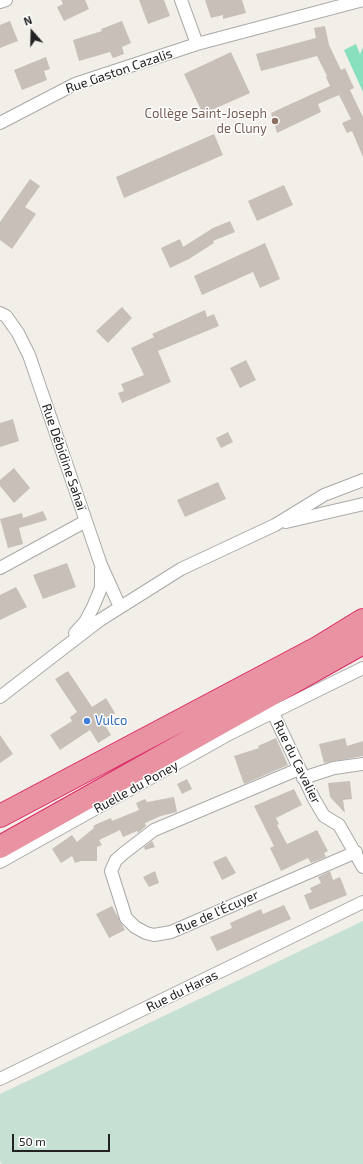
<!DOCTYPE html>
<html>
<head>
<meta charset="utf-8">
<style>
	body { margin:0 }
	#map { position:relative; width:363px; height:1164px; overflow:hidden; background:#f2efe9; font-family:"Exo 2",sans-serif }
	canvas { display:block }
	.north { position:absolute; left:12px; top:12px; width:40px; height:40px; -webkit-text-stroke:3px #fff; paint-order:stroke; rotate:340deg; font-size:11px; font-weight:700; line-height:16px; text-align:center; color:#222 }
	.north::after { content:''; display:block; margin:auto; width:14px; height:18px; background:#222; clip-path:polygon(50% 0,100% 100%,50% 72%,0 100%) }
	.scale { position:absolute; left:12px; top:1134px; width:98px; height:18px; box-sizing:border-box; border:2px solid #222; border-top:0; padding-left:5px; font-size:12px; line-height:14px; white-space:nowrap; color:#222; -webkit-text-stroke:3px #fff; paint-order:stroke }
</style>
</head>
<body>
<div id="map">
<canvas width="363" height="1164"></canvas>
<div class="north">N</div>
<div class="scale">50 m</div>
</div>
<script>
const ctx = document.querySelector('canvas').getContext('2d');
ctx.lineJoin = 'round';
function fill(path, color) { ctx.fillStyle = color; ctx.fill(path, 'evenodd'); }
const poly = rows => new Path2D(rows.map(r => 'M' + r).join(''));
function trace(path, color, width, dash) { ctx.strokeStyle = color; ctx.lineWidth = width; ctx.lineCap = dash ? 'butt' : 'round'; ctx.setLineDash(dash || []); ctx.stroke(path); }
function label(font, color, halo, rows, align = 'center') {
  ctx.font = font + ' "Exo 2",sans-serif'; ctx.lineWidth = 3; ctx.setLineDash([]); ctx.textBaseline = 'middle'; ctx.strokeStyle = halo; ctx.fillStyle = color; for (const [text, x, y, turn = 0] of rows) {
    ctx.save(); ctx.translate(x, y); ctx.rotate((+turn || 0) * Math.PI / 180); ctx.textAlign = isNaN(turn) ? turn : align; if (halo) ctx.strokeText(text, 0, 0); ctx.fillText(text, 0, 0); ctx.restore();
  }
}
fill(poly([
	[363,921,363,1164,2,1164,0,1161,0,1094]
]), '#c6e0d4');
fill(poly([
	[356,44,360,54,363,47,363,92,344,50]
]), '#88e0be');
fill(poly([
	[61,0,85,0,89,9,64,21,57,7,63,4],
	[139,0,164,0,170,16,148,24],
	[205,0,242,0,246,13,223,19,223,15,211,18],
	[10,21,18,41,0,48,0,25],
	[122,21,131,43,122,47,124,54,113,58,110,52,79,61,73,40,102,31,101,29],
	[325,26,329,45,341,70,345,68,354,88,350,90,363,117,363,157,352,131,347,133,342,123,351,119,339,95,318,104,321,112,277,133,271,113,330,86,326,77,327,76,317,56,261,71,256,54,316,38,314,28],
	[231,52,250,93,203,114,184,74],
	[46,57,50,69,44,71,47,80,22,90,14,70],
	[214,134,223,155,124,198,116,177],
	[30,179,40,186,25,207,36,214,12,249,0,240,0,222],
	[284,185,293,205,257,221,248,201],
	[230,221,235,232,213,241,214,243,189,259,170,268,161,248,180,239,183,247,213,228],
	[265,243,280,279,260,288,253,272,202,295,194,276],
	[122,307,132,318,108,343,96,331],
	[205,310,207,317,214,314,219,326,158,351,171,382,122,403,118,393,124,391,121,384,144,375,131,348,154,337,152,334],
	[246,360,256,380,240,388,230,368],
	[13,419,19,441,0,447,0,423],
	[228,432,233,442,221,448,216,438],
	[14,468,30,488,14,503,0,486,0,480],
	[218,482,226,499,185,517,177,500],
	[43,511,47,520,19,528,23,544,8,548,0,519,22,513,23,518],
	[67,563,76,587,43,599,33,575],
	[16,587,27,607,0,620,0,595],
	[68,671,92,707,106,698,115,713,103,722,111,735,98,743,90,730,60,750,50,735,72,721,70,717,77,712,55,679],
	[0,735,13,754,0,763],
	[276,738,288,765,244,784,234,756,259,748,258,746],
	[345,738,347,746,363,741,363,756,324,763,319,744],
	[187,779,192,789,182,794,177,784],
	[350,781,352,799,343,800,345,813,330,797,328,783],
	[294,789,302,805,276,818,279,824,277,825,287,844,317,830,328,851,324,853,326,857,311,863,308,858,281,871,270,848,274,846,254,806],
	[174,797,177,812,161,816,145,823,146,826,138,833,137,831,123,837,120,830,99,840,102,845,97,847,97,861,81,861,75,863,72,856,61,863,52,849,72,835,77,842,94,828,93,826,99,823,111,818,112,821,139,810,136,803,145,799,147,802],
	[152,841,155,847,145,850,144,847],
	[226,856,236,873,222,880,213,862],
	[155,871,159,883,149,887,143,877],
	[330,871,333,880,340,877,347,895,310,910,304,895,312,892,310,888,321,883,318,877],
	[284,905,291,919,217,951,210,937,232,928,230,923,261,909,263,914],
	[112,906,125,930,109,938,96,914]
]), '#c7bfb8');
const street = poly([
	[0,2,6,0],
	[197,44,363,0],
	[0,123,75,84,197,44,181,0],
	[0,313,6,316,18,333,29,355,101,565,120,607],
	[286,522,363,504],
	[0,568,86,521],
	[75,633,85,622,93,607,101,588,101,569],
	[0,697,100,620,181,569,275,525,324,495,363,480],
	[273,713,314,799,324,816,339,825,363,867],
	[299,769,154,830,124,853,116,860,111,871,126,918,135,927,146,933,154,935,171,932,356,852],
	[303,778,334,768,363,764],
	[0,862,231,733,363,668],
	[0,1079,363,902]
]);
const highway = poly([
	[0,816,319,647,363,620],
	[0,847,363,643]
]);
trace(street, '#a9a9a9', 14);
trace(highway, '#dc2a67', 24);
trace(street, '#fff', 12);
trace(highway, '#e892a2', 22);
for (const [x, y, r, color] of [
	[275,121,4,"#8d6e63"],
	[87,721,4,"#3f7fe0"]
]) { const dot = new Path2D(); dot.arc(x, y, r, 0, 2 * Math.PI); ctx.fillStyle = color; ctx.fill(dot); trace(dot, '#fff', 1.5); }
label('13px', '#222', '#fff', [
	["Rue Gaston Cazalis",119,71,-19],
	["Rue Débidine Sahaï",64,457,71],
	["Rue du Cavalier",297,762,64],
	["Ruelle du Poney",136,787,-29],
	["Rue de l'Écuyer",217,912,-24],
	["Rue du Haras",182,991,-26]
]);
label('13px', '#785e54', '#fff', [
	["Collège Saint-Joseph",267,114],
	["de Cluny",267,129]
], 'right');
label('13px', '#366cbe', '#fff', [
	["Vulco",95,721]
], 'left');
</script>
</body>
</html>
